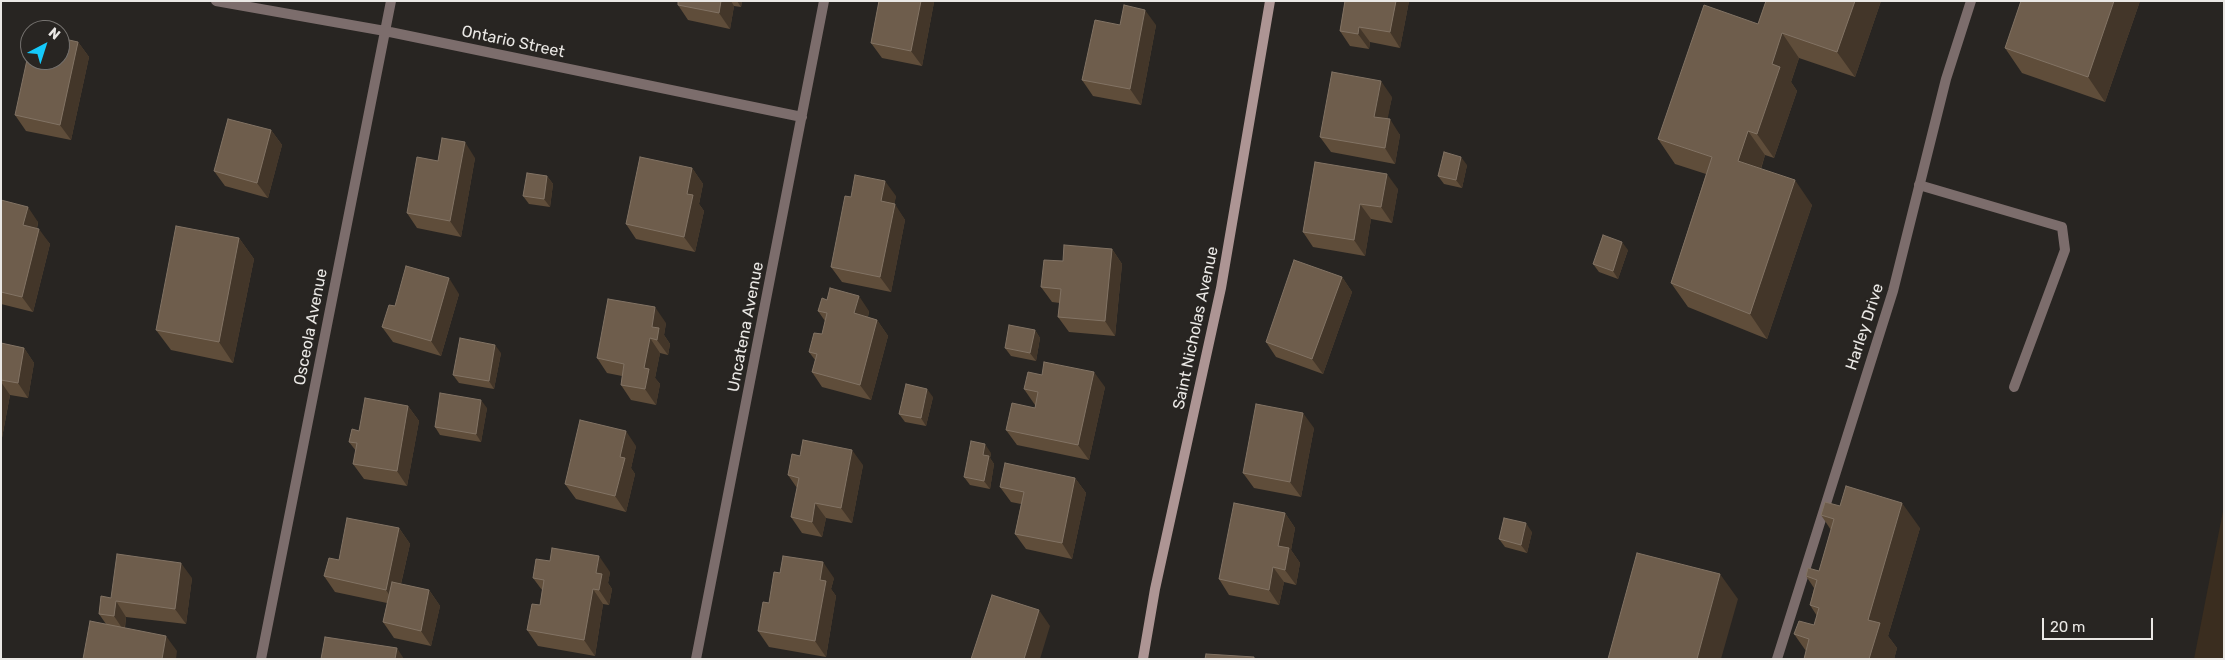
<!DOCTYPE html>
<html>
<head>
<meta charset="utf-8">
<style>
	body { margin:0 }
	#map { position:relative; width:2225px; height:660px; overflow:hidden; background:#282522; font-family:Rubik,sans-serif }
	canvas { display:block }
	.frame { position:absolute; inset:0; border:2px solid #eae8e5; pointer-events:none }
	.north { position:absolute; left:20px; top:20px; width:50px; height:50px; box-sizing:border-box; background:#282522; border:1px solid #767370; border-radius:50%; rotate:40deg; font-size:14px; font-weight:700; line-height:20px; text-align:center; color:#eae8e5 }
	.north::after { content:''; display:block; margin:auto; width:18px; height:22px; background:#15cafb; clip-path:polygon(50% 0,100% 100%,50% 72%,0 100%) }
	.scale { position:absolute; left:2042px; top:618px; width:111px; height:22px; box-sizing:border-box; border:2px solid #eae8e5; border-top:0; padding-left:6px; font-size:15px; line-height:18px; white-space:nowrap; color:#eae8e5; -webkit-text-stroke:4px #282522; paint-order:stroke }
</style>
</head>
<body>
<div id="map">
<canvas width="2225" height="660"></canvas>
<div class="frame"></div>
<div class="north">N</div>
<div class="scale">20 m</div>
</div>
<script>
const ctx = document.querySelector('canvas').getContext('2d');
ctx.lineJoin = 'round';
function fill(path, color) { ctx.fillStyle = color; ctx.fill(path, 'evenodd'); }
const poly = rows => new Path2D(rows.map(r => 'M' + r).join(''));
function trace(path, color, width, dash) { ctx.strokeStyle = color; ctx.lineWidth = width; ctx.lineCap = dash ? 'butt' : 'round'; ctx.setLineDash(dash || []); ctx.stroke(path); }
function label(font, color, halo, rows, align = 'center') {
  ctx.font = font + ' Rubik,sans-serif'; ctx.lineWidth = 4.5; ctx.setLineDash([]); ctx.textBaseline = 'middle'; ctx.strokeStyle = halo; ctx.fillStyle = color; for (const [text, x, y, turn = 0] of rows) {
    ctx.save(); ctx.translate(x, y); ctx.rotate((+turn || 0) * Math.PI / 180); ctx.textAlign = isNaN(turn) ? turn : align; if (halo) ctx.strokeText(text, 0, 0); ctx.fillText(text, 0, 0); ctx.restore();
  }
}
fill(poly([
	[2224,506,2224,659,2194,659]
]), '#3a2d1f');
trace(poly([
	[1919,185,2062,227,2065,250,2014,387]
]), '#7c6d6c', 10);
trace(poly([
	[216,1,385,31,802,117],
	[261,659,391,1],
	[696,659,824,1],
	[1777,659,1893,291,1946,79,1971,1]
]), '#7c6d6c', 10);
trace(poly([
	[1143,659,1155,589,1221,288,1270,1]
]), '#ad9594', 10);
fill(poly([
	[678,1,742,1,741,7,734,6,730,29,688,20,678,5],
	[879,1,934,2,922,66,882,58,871,43],
	[1345,1,1409,1,1400,48,1370,42,1369,49,1350,46,1340,31],
	[1766,1,1881,1,1855,77,1799,58,1791,82,1797,91,1774,158,1765,155,1761,169,1812,205,1767,339,1688,307,1671,283,1706,174,1675,164,1658,139,1758,24],
	[2140,1,2105,102,2022,73,2005,48],
	[1120,25,1156,25,1141,105,1093,96,1082,80],
	[78,42,89,57,71,140,26,131,15,115],
	[1392,97,1387,119,1400,135,1395,164,1331,152,1320,137],
	[271,130,282,145,268,198,225,186,214,171],
	[475,158,461,237,417,228,407,213,438,161],
	[1315,162,1398,189,1392,223,1371,219,1365,256,1313,247,1303,232],
	[1467,165,1462,188,1444,184,1438,176],
	[692,168,703,184,699,204,704,211,695,252,636,239,626,224],
	[547,176,553,184,550,207,529,204,523,196],
	[896,196,894,204,905,220,891,292,842,282,831,267,851,197],
	[1,200,38,222,37,229,50,244,33,312,1,304],
	[239,238,254,259,233,363,171,350,156,330],
	[1112,249,1122,264,1115,336,1069,332,1058,317,1060,303,1052,302,1041,287,1063,261],
	[1628,250,1618,279,1599,272,1593,264],
	[1342,277,1352,292,1323,374,1276,357,1266,342],
	[459,294,441,356,393,342,382,327,395,306],
	[818,311,869,311,868,317,877,320,888,336,871,400,822,387,812,372,815,360,809,352,822,334,825,321],
	[666,323,664,335,670,344,668,355,660,353,655,378,660,384,656,405,631,400,621,385,622,376,607,373,597,358],
	[1035,330,1040,338,1036,361,1011,356,1005,348],
	[1,343,24,348,34,363,28,398,10,395,1,443],
	[501,353,494,389,459,383,453,375],
	[1105,387,1089,460,1017,445,1006,430,1035,408,1036,405,1035,405,1024,389],
	[933,397,926,426,905,422,899,414],
	[408,406,419,421,407,486,364,479,353,464,356,451,349,442,359,431],
	[487,408,481,442,440,435,435,427],
	[1314,428,1301,497,1254,488,1243,473],
	[636,446,631,468,635,474,626,512,576,499,565,484],
	[991,453,990,458,994,464,990,489,970,485,964,477],
	[863,465,852,523,826,518,822,537,802,533,791,517,797,488,788,475],
	[1075,478,1086,493,1072,559,1026,549,1015,534,1021,504,1011,502,1000,487],
	[1285,513,1295,528,1291,550,1300,563,1296,585,1284,582,1279,605,1229,595,1219,579],
	[1821,515,1920,528,1888,636,1897,648,1894,659,1804,659,1806,651,1794,634,1814,625,1817,616,1810,605,1814,588,1806,576,1819,571,1831,530],
	[399,528,410,544,401,584,429,590,440,606,431,646,394,638,383,622,387,603,335,592,324,576,339,560],
	[1532,532,1527,553,1505,547,1499,539],
	[610,572,608,583,612,589,609,605,603,604,595,656,538,646,527,630,540,605,542,590,533,578],
	[192,578,186,624,126,617,125,628,177,651,106,624,99,614,111,598],
	[834,578,831,589,836,596,826,657,769,647,758,631]
]), '#5f4d3a');
fill(poly([
	[721,1,731,1,734,6,730,29,719,13],
	[737,1,742,1,741,7],
	[921,1,934,2,922,66,911,51],
	[1396,1,1409,1,1400,48,1390,32],
	[1855,1,1881,1,1855,77,1837,52],
	[2114,1,2140,1,2105,102,2088,77],
	[1145,10,1156,25,1141,105,1130,89],
	[1359,27,1370,42,1369,49,1358,34],
	[1782,33,1799,58,1791,82,1797,91,1774,158,1757,134,1772,64],
	[78,42,89,57,71,140,60,125],
	[1381,81,1392,97,1385,132,1374,117],
	[1390,119,1400,135,1395,164,1385,148],
	[271,130,282,145,268,198,257,183],
	[1748,131,1765,155,1755,186,1738,161],
	[465,142,475,158,461,237,450,221],
	[1461,157,1467,165,1462,188,1456,180],
	[692,168,703,184,699,204,704,211,695,252,684,237,687,194],
	[1387,174,1398,189,1392,223,1381,207],
	[547,176,553,184,550,207,544,199],
	[1795,180,1812,205,1767,339,1750,314],
	[885,181,896,196,892,217,881,201],
	[895,204,905,220,891,292,880,277],
	[1360,204,1371,219,1365,256,1354,240],
	[28,207,38,222,34,240,23,225],
	[39,229,50,244,33,312,22,297],
	[239,238,254,259,233,363,219,342],
	[1622,242,1628,250,1618,279,1613,271],
	[1112,249,1122,264,1115,336,1105,321],
	[1342,277,1352,292,1323,374,1312,359],
	[449,278,459,294,441,356,431,341],
	[859,296,869,311,865,329,854,313],
	[655,307,666,323,664,335,670,344,668,355,657,340,652,327],
	[877,320,888,336,871,400,860,385],
	[1035,330,1040,338,1036,361,1030,353],
	[650,338,660,353,655,378,660,384,656,405,645,389,644,368],
	[495,345,501,353,494,389,489,381],
	[24,348,34,363,28,398,18,383],
	[1094,372,1105,387,1089,460,1078,445],
	[1,382,10,395,1,443],
	[927,389,933,397,926,426,921,418],
	[481,400,487,408,481,442,476,434],
	[408,406,419,421,407,486,397,471],
	[1303,413,1314,428,1301,497,1290,482],
	[626,431,636,446,631,468,635,474,626,512,615,496,620,457],
	[985,444,991,453,990,458,994,464,990,489,984,481,983,455],
	[852,450,863,465,852,523,841,508],
	[1075,478,1086,493,1072,559,1062,543],
	[815,503,826,518,822,537,812,522],
	[1902,503,1920,528,1888,636,1897,648,1894,659,1869,659,1868,620],
	[1285,513,1295,528,1291,550,1300,563,1296,585,1285,570,1278,546],
	[1526,523,1532,532,1527,553,1521,545],
	[399,528,410,544,396,605,386,590],
	[599,556,610,572,608,583,612,589,609,605,599,590,596,573],
	[823,562,834,578,831,589,836,596,826,657,815,641,820,580],
	[181,563,192,578,186,624,175,609],
	[1273,567,1284,582,1279,605,1269,590],
	[1720,574,1738,599,1721,659,1697,659],
	[593,589,603,604,595,656,584,640],
	[429,590,440,606,431,646,421,631],
	[116,601,126,617,124,631,114,616],
	[1039,610,1050,626,1040,659,1024,659],
	[166,636,177,651,176,659,162,659],
	[397,648,404,659,395,659]
]), '#433629');
const building = poly([
	[678,1,721,1,719,13,678,5,678,1],
	[879,1,921,1,911,51,871,43,879,1],
	[1345,1,1396,1,1390,32,1359,27,1358,34,1340,31,1345,1],
	[1766,1,1855,1,1837,52,1782,33,1772,64,1780,67,1757,134,1748,131,1738,161,1795,180,1750,314,1671,283,1712,157,1658,139,1704,5,1758,24,1766,1],
	[2021,1,2114,1,2088,77,2005,48,2021,1],
	[1124,5,1145,10,1130,89,1082,80,1095,20,1120,25,1124,5],
	[60,38,78,42,60,125,15,115,30,46,30,60,60,60,60,38],
	[1332,72,1381,81,1374,117,1390,119,1385,148,1320,137,1332,72],
	[228,119,271,130,257,183,214,171,228,119],
	[442,138,465,142,450,221,407,213,417,157,438,161,442,138],
	[1444,152,1461,157,1456,180,1438,176,1444,152],
	[640,157,692,168,687,194,693,195,684,237,626,224,640,157],
	[1315,162,1387,174,1381,207,1360,204,1354,240,1303,232,1315,162],
	[527,173,547,176,544,199,523,196,527,173],
	[855,175,885,181,881,201,895,204,880,277,831,267,845,196,851,197,855,175],
	[1,200,28,207,23,225,39,229,22,297,1,292,1,200],
	[176,226,239,238,219,342,156,330,176,226],
	[1603,235,1622,242,1613,271,1593,264,1603,235],
	[1064,245,1112,249,1105,321,1058,317,1061,289,1041,287,1044,260,1063,261,1064,245],
	[1294,260,1342,277,1312,359,1266,342,1294,260],
	[406,266,449,278,431,341,382,327,389,305,395,306,406,266],
	[830,288,859,296,854,313,877,320,860,385,812,372,817,354,809,352,814,333,822,334,827,313,818,311,822,298,827,300,830,288],
	[608,299,655,307,652,327,659,328,657,340,650,338,644,368,649,369,645,389,621,385,624,364,597,358,608,299],
	[1009,325,1035,330,1030,353,1005,348,1009,325],
	[460,338,495,345,489,381,453,375,460,338],
	[1,343,24,348,18,383,1,380,1,343],
	[1044,362,1094,372,1078,445,1006,430,1012,403,1035,408,1038,392,1024,389,1028,372,1042,375,1044,362],
	[906,384,927,389,921,418,899,414,906,384],
	[440,393,481,400,476,434,435,427,440,393],
	[365,398,408,406,397,471,353,464,357,443,349,442,352,429,359,431,365,398],
	[1256,404,1303,413,1290,482,1243,473,1256,404],
	[580,420,626,431,620,457,625,458,615,496,565,484,580,420],
	[803,440,852,450,841,508,815,503,812,522,791,517,799,478,788,475,792,454,800,456,803,440],
	[971,441,985,444,983,455,989,456,984,481,964,477,971,441],
	[1005,463,1075,478,1062,543,1015,534,1024,492,1000,487,1005,463],
	[1846,486,1902,503,1868,620,1880,623,1869,659,1804,659,1809,639,1794,634,1799,621,1814,625,1819,608,1810,605,1817,580,1806,576,1808,568,1819,571,1834,519,1821,515,1825,502,1840,506,1846,486],
	[1234,503,1285,513,1278,546,1289,548,1285,570,1273,567,1269,590,1219,579,1234,503],
	[347,518,399,528,386,590,324,576,329,558,339,560,347,518],
	[1504,518,1526,523,1521,545,1499,539,1504,518],
	[552,548,599,556,596,573,602,574,599,590,593,589,584,640,527,630,532,604,540,605,544,580,533,578,536,559,550,561,552,548],
	[1637,553,1720,574,1697,659,1608,659,1637,553],
	[117,554,181,563,175,609,116,601,114,616,99,614,101,596,111,598,117,554],
	[783,556,823,562,820,580,826,581,815,641,758,631,763,602,769,603,774,572,780,573,783,556],
	[392,582,429,590,421,631,383,622,392,582],
	[992,595,1039,610,1024,659,971,659,992,595],
	[90,621,166,636,162,659,83,659,90,621],
	[325,637,397,648,395,659,321,659,325,637],
	[1206,654,1254,657,1254,659,1205,659,1206,654]
]);
fill(building, '#6e5d4c');
trace(building, '#827364', 1);
label('16px', '#eae8e5', '#282522', [
	["Ontario Street",513,42,12],
	["Osceola Avenue",311,327,-79],
	["Uncatena Avenue",746,327,-79],
	["Harley Drive",1865,327,-72],
	["Saint Nicholas Avenue",1196,328,-78]
]);
</script>
</body>
</html>
